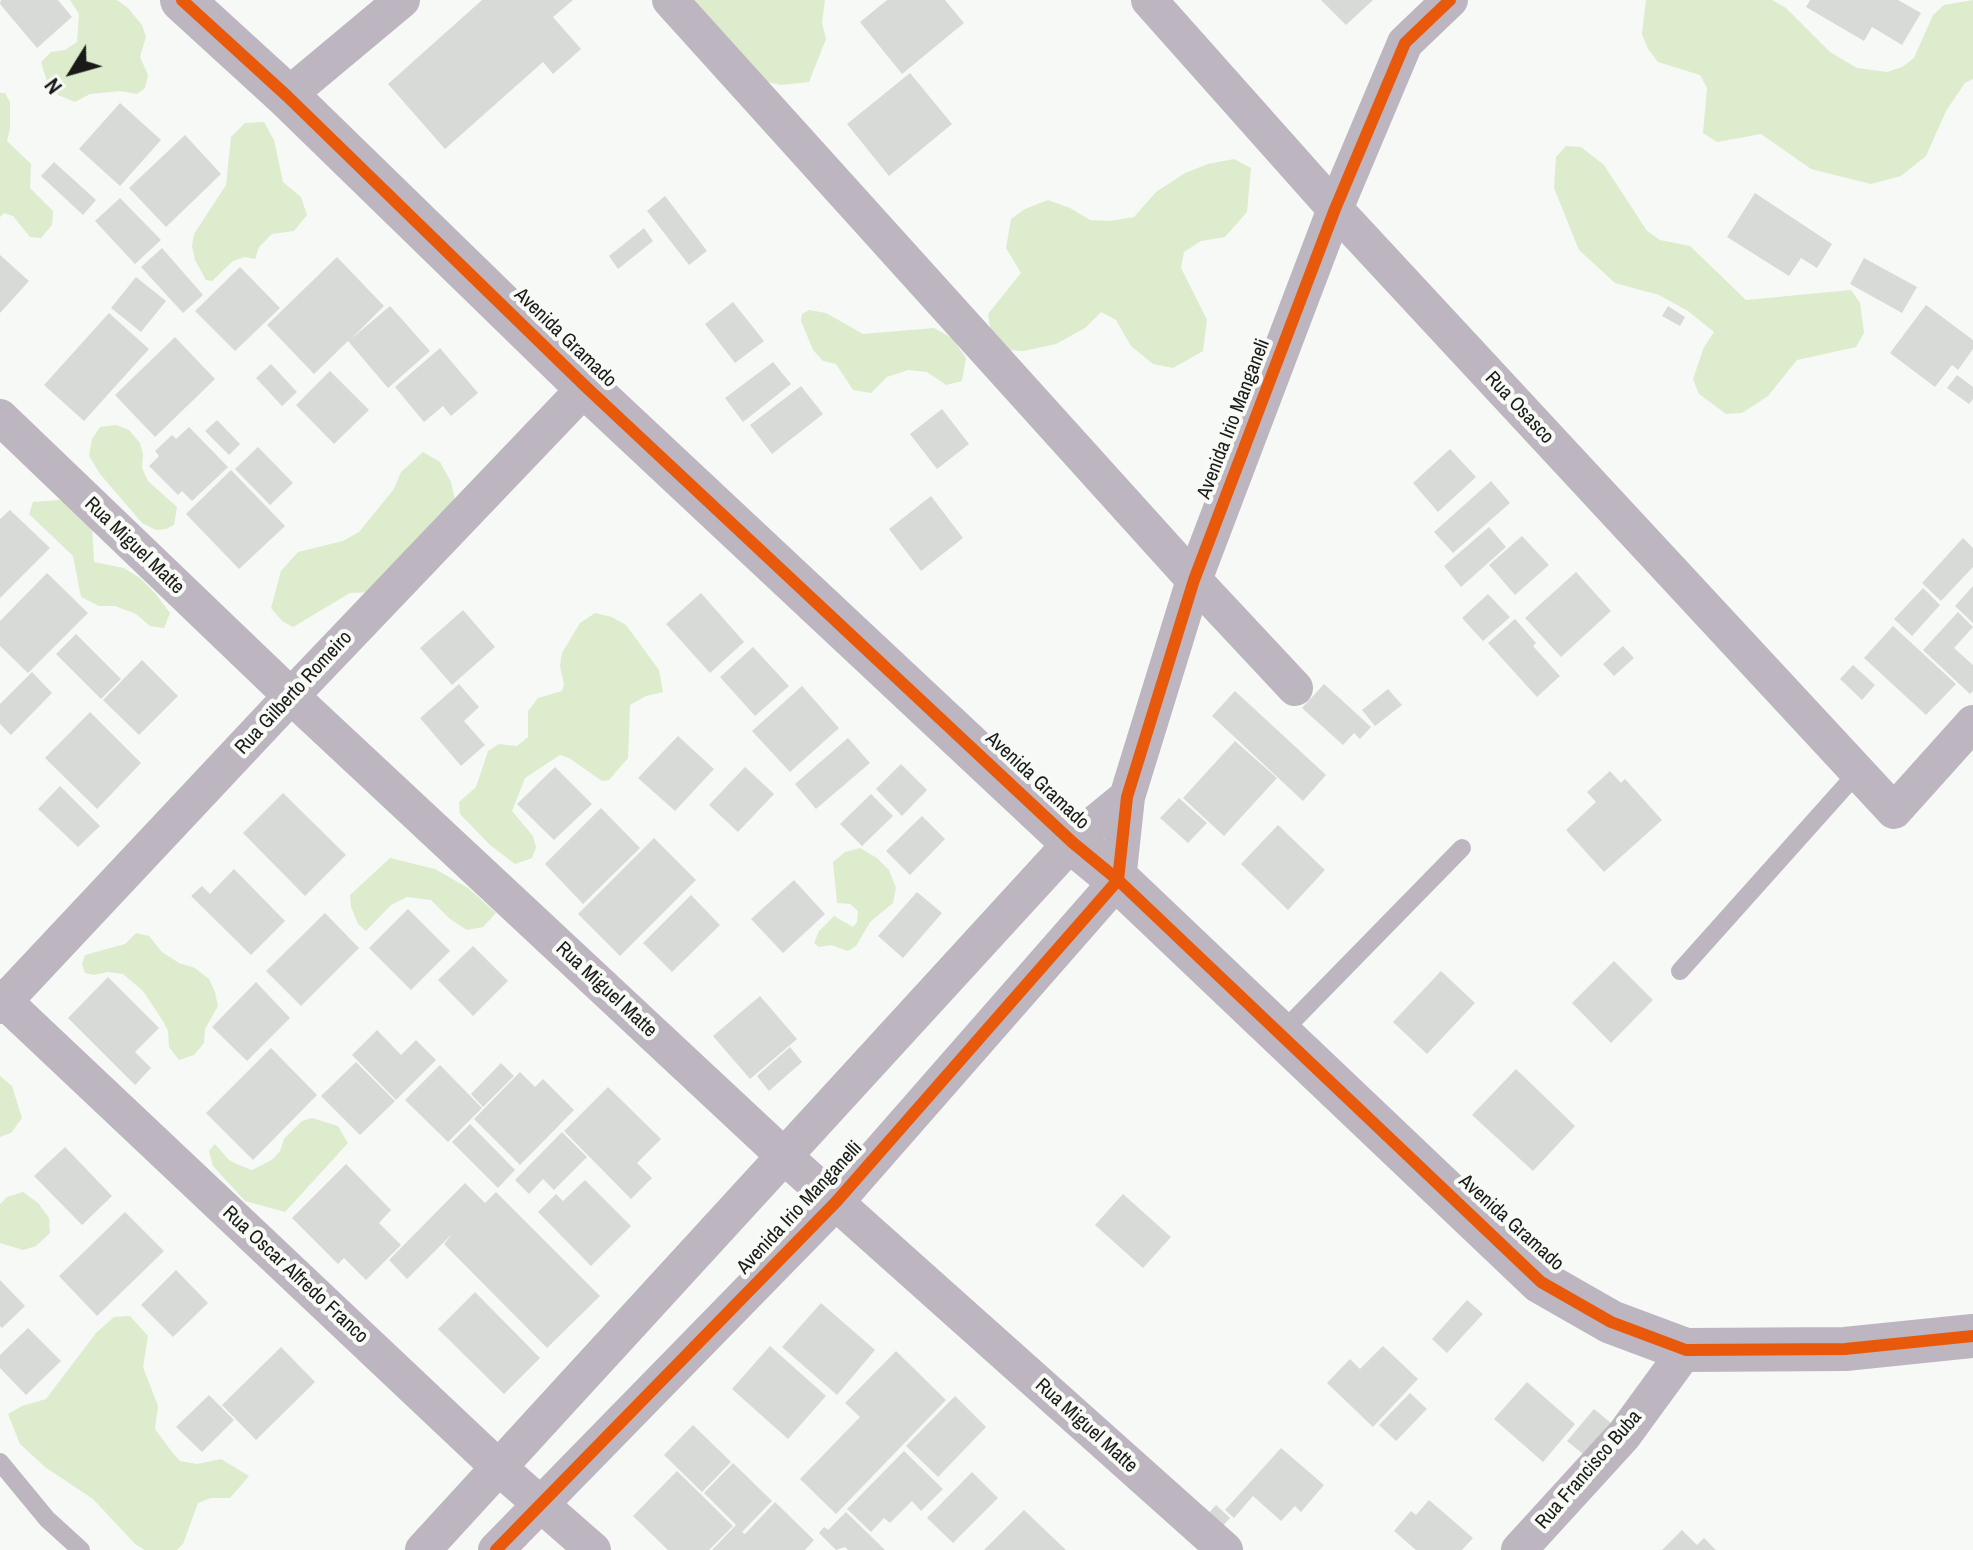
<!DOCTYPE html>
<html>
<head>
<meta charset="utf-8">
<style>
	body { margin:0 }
	#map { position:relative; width:1973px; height:1550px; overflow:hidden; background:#f7f9f6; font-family:"Archivo Narrow",sans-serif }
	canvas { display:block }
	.north { position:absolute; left:32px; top:32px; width:80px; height:80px; -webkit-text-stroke:6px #f7faf5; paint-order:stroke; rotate:233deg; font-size:22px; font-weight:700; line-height:32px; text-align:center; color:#1a1b19 }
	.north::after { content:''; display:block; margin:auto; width:28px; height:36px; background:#1a1b19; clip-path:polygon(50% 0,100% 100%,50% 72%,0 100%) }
</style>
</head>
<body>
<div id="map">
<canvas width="1973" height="1550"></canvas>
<div class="north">N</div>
</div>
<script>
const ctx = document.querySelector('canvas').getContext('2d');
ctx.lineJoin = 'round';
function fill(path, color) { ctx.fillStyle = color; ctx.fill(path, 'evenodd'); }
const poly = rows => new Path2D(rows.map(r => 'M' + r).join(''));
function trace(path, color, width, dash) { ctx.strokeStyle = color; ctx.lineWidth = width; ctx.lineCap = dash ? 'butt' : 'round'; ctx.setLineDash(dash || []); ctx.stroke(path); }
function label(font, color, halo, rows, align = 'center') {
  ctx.font = font + ' "Archivo Narrow",sans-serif'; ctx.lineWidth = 8; ctx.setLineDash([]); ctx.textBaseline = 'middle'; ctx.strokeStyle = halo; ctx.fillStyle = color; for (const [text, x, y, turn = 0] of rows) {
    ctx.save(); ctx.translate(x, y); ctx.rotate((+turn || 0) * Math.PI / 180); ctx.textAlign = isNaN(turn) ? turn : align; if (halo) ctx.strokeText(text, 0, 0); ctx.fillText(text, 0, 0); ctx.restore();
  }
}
fill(poly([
	[70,0,117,0,128,8,142,25,146,37,140,57,148,75,145,88,137,94,120,91,90,94,75,102,58,95,47,82,41,62,51,52,65,50,77,42,79,14],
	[685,0,825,0,822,23,826,39,809,82,781,85,763,81],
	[1646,0,1772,0,1786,8,1830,52,1857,68,1887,72,1902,67,1914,58,1933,15,1944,5,1973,0,1973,79,1965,83,1946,111,1926,156,1901,176,1871,184,1811,169,1761,134,1717,142,1703,133,1707,88,1700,75,1658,62,1648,49,1642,34],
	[0,93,5,93,10,102,10,128,7,141,31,164,30,188,53,211,52,225,41,238,30,237,13,216,4,213,0,217],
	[264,122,274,140,283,182,301,197,307,215,294,231,272,234,259,247,255,259,245,257,233,261,212,281,206,280,195,260,192,246,194,234,226,185,231,137,245,123],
	[1566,146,1581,147,1604,165,1647,231,1660,240,1690,246,1746,300,1851,290,1860,303,1864,333,1856,347,1797,360,1768,396,1742,413,1726,414,1699,394,1693,379,1704,347,1714,332,1688,311,1659,295,1615,283,1579,250,1554,188,1556,157],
	[1234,159,1251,168,1247,212,1225,237,1201,241,1184,252,1181,268,1207,320,1203,351,1173,368,1153,364,1131,346,1116,320,1101,312,1085,328,1056,344,1024,351,1007,350,991,333,988,314,1021,273,1006,248,1011,219,1025,209,1048,200,1070,208,1090,220,1110,221,1134,217,1156,192,1185,173,1208,164],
	[809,310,826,313,863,334,934,328,952,338,966,358,962,381,946,385,927,372,908,370,887,377,871,393,853,390,836,364,823,361,813,350,801,321,802,314],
	[116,425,129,430,140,443,143,454,142,468,148,481,177,507,174,525,166,529,156,530,142,523,100,474,89,456,92,439,100,427],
	[423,452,440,462,451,482,455,500,373,592,350,593,293,627,282,621,271,608,281,571,298,552,343,541,359,532,394,489,401,472],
	[60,500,80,510,92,525,94,562,124,568,140,578,155,593,170,613,164,628,150,626,136,614,115,606,99,606,81,597,73,556,29,514,33,502],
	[595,613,612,617,626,625,659,670,663,692,646,696,630,705,628,758,609,780,602,781,569,758,560,755,525,778,512,811,533,836,536,848,532,858,515,864,490,845,460,814,459,802,476,787,488,751,499,744,517,746,528,737,528,711,538,698,562,691,564,685,560,666,562,653,580,623],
	[860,848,877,858,889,870,896,888,893,903,870,922,856,946,848,951,831,945,819,947,814,943,819,931,834,916,853,927,857,922,858,911,850,904,837,903,833,862,845,852],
	[390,858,435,869,468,888,496,913,483,927,467,930,450,919,431,900,407,897,391,905,366,931,358,924,351,907,350,895],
	[136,933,149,936,162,952,179,963,195,968,209,979,215,992,218,1006,205,1029,204,1043,194,1055,179,1060,169,1047,168,1031,163,1021,143,991,123,974,108,972,94,975,85,973,82,964,85,955,125,944],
	[0,1076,12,1086,22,1118,11,1133,0,1137],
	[312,1118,338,1126,348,1143,285,1212,245,1201,213,1166,209,1151,215,1144,229,1160,239,1165,252,1170,262,1165,273,1159,280,1151,284,1139,302,1121],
	[23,1192,38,1203,49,1218,50,1233,36,1246,23,1250,0,1243,0,1204,7,1197],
	[130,1316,148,1336,143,1367,158,1406,155,1429,172,1452,180,1461,197,1464,221,1459,249,1476,230,1498,211,1498,198,1503,183,1544,177,1550,145,1550,135,1544,93,1499,45,1467,20,1444,8,1414,22,1406,46,1399,96,1333,114,1317]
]), '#dceccd');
fill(poly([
	[58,0,72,17,37,48,0,4,1,0],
	[482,0,573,0,553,17,581,49,553,74,543,62,445,149,388,84],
	[887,0,945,0,964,23,902,74,860,22],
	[1321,0,1373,0,1346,25],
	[1810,0,1898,0,1921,13,1902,45,1872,27,1864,41,1806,7],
	[910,73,952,124,889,176,847,124],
	[120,103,161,140,120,186,79,149],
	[185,135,221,174,166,227,129,188],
	[54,162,96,200,83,215,41,176],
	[1755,193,1832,244,1817,268,1801,258,1789,276,1727,237],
	[665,196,707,251,689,265,647,211],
	[120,198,161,240,135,264,95,221],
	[644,228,653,241,618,269,609,256],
	[162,248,203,295,183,313,141,267],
	[0,255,29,281,0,313],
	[337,257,384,306,351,339,390,306,430,351,388,388,348,341,314,374,267,325],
	[1864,258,1917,287,1902,313,1850,284],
	[240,267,280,308,235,351,195,311],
	[136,277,166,301,141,332,111,308],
	[733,302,764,341,735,363,705,324],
	[1926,305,1973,340,1973,349,1958,370,1952,365,1935,387,1890,353],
	[1668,306,1685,317,1680,326,1662,316],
	[109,313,149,349,84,421,44,385],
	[175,337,215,379,155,437,115,395],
	[440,348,478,393,451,416,443,406,424,422,395,387],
	[773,362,791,384,743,422,725,398],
	[271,364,297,392,282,406,256,378],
	[330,371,369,410,334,444,296,405],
	[1957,375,1973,387,1973,399,1969,404,1947,388],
	[801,386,823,414,772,454,750,425],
	[942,409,969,444,937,469,910,434],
	[217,420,240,444,229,455,205,431],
	[189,427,228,467,192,501,182,491,178,495,149,466,159,456,155,451,172,435,176,439],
	[258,447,293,483,270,505,235,469],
	[1450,449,1476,477,1438,512,1413,483],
	[231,470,285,526,239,569,186,514],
	[1491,481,1510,503,1453,553,1434,532],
	[931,496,963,538,921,571,889,529],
	[10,510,50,548,0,598,0,519],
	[1489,527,1506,547,1461,587,1444,566],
	[1522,536,1549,565,1515,595,1489,565],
	[1963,538,1973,548,1973,567,1941,601,1922,583],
	[1576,572,1611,611,1561,657,1525,618],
	[47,573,88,613,28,673,0,646,0,621],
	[1973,586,1973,623,1955,606],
	[1923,588,1940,605,1912,636,1894,619],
	[701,593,744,642,710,673,666,624],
	[1488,594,1510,617,1483,641,1462,618],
	[463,610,495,647,452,685,420,648],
	[1958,612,1973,627,1954,648,1973,665,1973,691,1970,694,1923,650],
	[1515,619,1536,643,1533,646,1560,676,1537,697,1488,643],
	[1893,626,1956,684,1926,715,1864,658],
	[76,634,121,679,101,699,56,654],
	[1623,646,1634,658,1614,676,1603,664],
	[753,647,789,686,755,716,720,677],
	[142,660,178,696,139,735,103,700],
	[1853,665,1875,685,1862,700,1840,679],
	[32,672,52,693,11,735,0,724,0,704],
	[459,684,479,707,464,721,485,745,461,766,420,718],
	[1324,684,1371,727,1360,739,1354,733,1343,745,1302,708],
	[802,686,839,728,790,772,752,731],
	[1388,689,1402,705,1375,726,1362,710],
	[1235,691,1326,775,1303,801,1212,716],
	[90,712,141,763,97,809,45,758],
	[678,736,714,769,675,811,638,778],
	[848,738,870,763,816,809,795,784],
	[1235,741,1277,778,1224,836,1183,798],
	[901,764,927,790,902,816,876,789],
	[555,767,592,804,554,840,517,804],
	[745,767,774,794,738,832,709,805],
	[1610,771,1621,783,1625,779,1662,820,1604,872,1566,830,1596,802,1587,792],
	[60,786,100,826,78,847,38,809],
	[283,793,346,855,305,896,243,833],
	[871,794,893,816,862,846,840,824],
	[1179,798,1207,823,1188,843,1160,818],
	[601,808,640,848,583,904,545,864],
	[922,816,945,839,910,875,886,851],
	[1278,825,1325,870,1288,910,1241,864],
	[654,838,696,880,620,956,578,914],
	[234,869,285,921,251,955,191,896,202,886,210,894],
	[794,880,825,914,783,953,751,919],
	[917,892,942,913,903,958,878,936],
	[691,895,720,925,672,972,643,943],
	[408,909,450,951,411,990,369,948],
	[325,913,359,948,301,1006,266,971],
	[473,946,508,981,473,1016,438,980],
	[1614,961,1653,1000,1611,1043,1572,1003],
	[1441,971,1475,1003,1427,1054,1393,1022],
	[108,977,159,1028,135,1052,151,1068,135,1085,68,1018],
	[256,982,290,1018,247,1061,212,1027],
	[760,996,797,1039,750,1079,713,1036],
	[377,1030,401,1055,416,1040,436,1060,396,1100,352,1055],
	[790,1047,802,1062,769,1091,757,1076],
	[271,1048,317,1095,253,1160,206,1113],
	[356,1062,395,1101,360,1135,321,1096],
	[501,1063,514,1076,483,1107,471,1094],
	[440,1065,482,1108,448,1142,405,1100],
	[1516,1069,1575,1126,1533,1171,1472,1115],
	[520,1072,535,1087,543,1079,574,1110,520,1165,474,1119],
	[608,1087,661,1139,637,1163,652,1178,631,1199,564,1131],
	[470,1124,515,1170,498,1188,452,1142],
	[562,1132,587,1157,554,1190,543,1179,529,1194,515,1180],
	[65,1147,112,1196,82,1225,34,1176],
	[346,1164,391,1210,379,1223,401,1245,366,1280,344,1258,338,1264,292,1218],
	[585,1180,631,1226,591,1266,538,1212,556,1194,563,1201],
	[465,1183,485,1203,496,1192,600,1296,547,1348,444,1244,452,1234,407,1279,389,1260],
	[1123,1194,1171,1237,1143,1268,1095,1225],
	[125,1212,164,1251,97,1316,59,1276],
	[176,1270,208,1303,173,1337,141,1305],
	[0,1280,25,1306,2,1328,0,1326],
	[475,1292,540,1358,504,1394,438,1329],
	[1467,1300,1483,1314,1447,1353,1432,1339],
	[821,1303,875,1350,837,1395,782,1347],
	[28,1328,61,1361,26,1395,0,1368,0,1355],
	[770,1346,826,1396,788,1439,732,1389],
	[1383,1346,1418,1379,1373,1427,1327,1383,1350,1359,1360,1369],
	[281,1347,315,1382,256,1440,222,1405],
	[896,1351,946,1400,836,1514,800,1479,860,1417,845,1403],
	[1527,1382,1575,1424,1543,1462,1494,1419],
	[1410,1393,1427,1409,1396,1441,1379,1425],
	[209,1395,234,1420,202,1452,176,1427],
	[955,1396,986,1427,938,1477,906,1446],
	[1594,1409,1611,1423,1583,1454,1567,1441],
	[693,1425,731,1462,702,1492,664,1455],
	[1281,1448,1324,1485,1301,1512,1295,1506,1281,1521,1253,1496,1234,1518,1225,1510],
	[904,1451,943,1489,921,1511,912,1501,890,1523,884,1518,871,1532,847,1509],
	[733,1463,772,1501,742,1532,745,1534,775,1502,814,1540,805,1550,712,1550,736,1525,704,1493],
	[677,1471,733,1526,709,1550,668,1550,633,1516],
	[972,1472,998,1498,953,1543,927,1518],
	[1429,1500,1473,1538,1462,1550,1416,1550,1394,1531,1411,1511,1416,1515],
	[1216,1505,1230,1518,1218,1531,1204,1518],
	[1024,1510,1066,1550,984,1550],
	[846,1512,885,1550,848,1550,845,1547,836,1550,819,1533,824,1527,828,1530],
	[1682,1530,1697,1545,1704,1538,1716,1550,1662,1550]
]), '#d8dad7');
trace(poly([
	[1680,971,1858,772],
	[1280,1034,1462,848],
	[0,1462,47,1519,81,1550]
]), '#bdb5c0', 18);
trace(poly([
	[670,0,1194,580,1295,688],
	[1149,0,1335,209,1894,811,1973,723],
	[287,96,402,0],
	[0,417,291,696,785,1157,1225,1550],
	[0,997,497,1466,593,1550],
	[0,1006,291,696,586,387],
	[423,1550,1072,842,1127,797],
	[496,1550,836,1202,1118,880,1127,797,1194,580,1335,209,1405,43,1450,0],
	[1519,1550,1624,1435,1686,1350]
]), '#bdb5c0', 36);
trace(poly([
	[182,0,287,96,586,387,1072,842,1118,880,1541,1282,1611,1322,1686,1350,1845,1349,1973,1336]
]), '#bdb5c0', 44);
trace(poly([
	[182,0,287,96,586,387,1072,842,1118,880,1541,1282,1611,1322,1686,1350,1845,1349,1973,1336],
	[496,1550,836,1202,1118,880,1127,797,1194,580,1335,209,1405,43,1450,0]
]), '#e8590c', 12);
label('20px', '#1a1b19', '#f7faf5', [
	["Avenida Gramado",565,338,44],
	["Rua Osasco",1519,408,47],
	["Avenida Irio Manganeli",1234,419,-69],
	["Rua Miguel Matte",134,546,44],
	["Rua Gilberto Romeiro",294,693,-47],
	["Avenida Gramado",1037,781,43],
	["Rua Miguel Matte",606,990,43],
	["Avenida Irio Manganelli",800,1208,-47],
	["Avenida Gramado",1511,1223,42],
	["Rua Oscar Alfredo Franco",295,1275,43],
	["Rua Miguel Matte",1086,1426,42],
	["Rua Francisco Buba",1589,1470,-49]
]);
</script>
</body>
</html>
